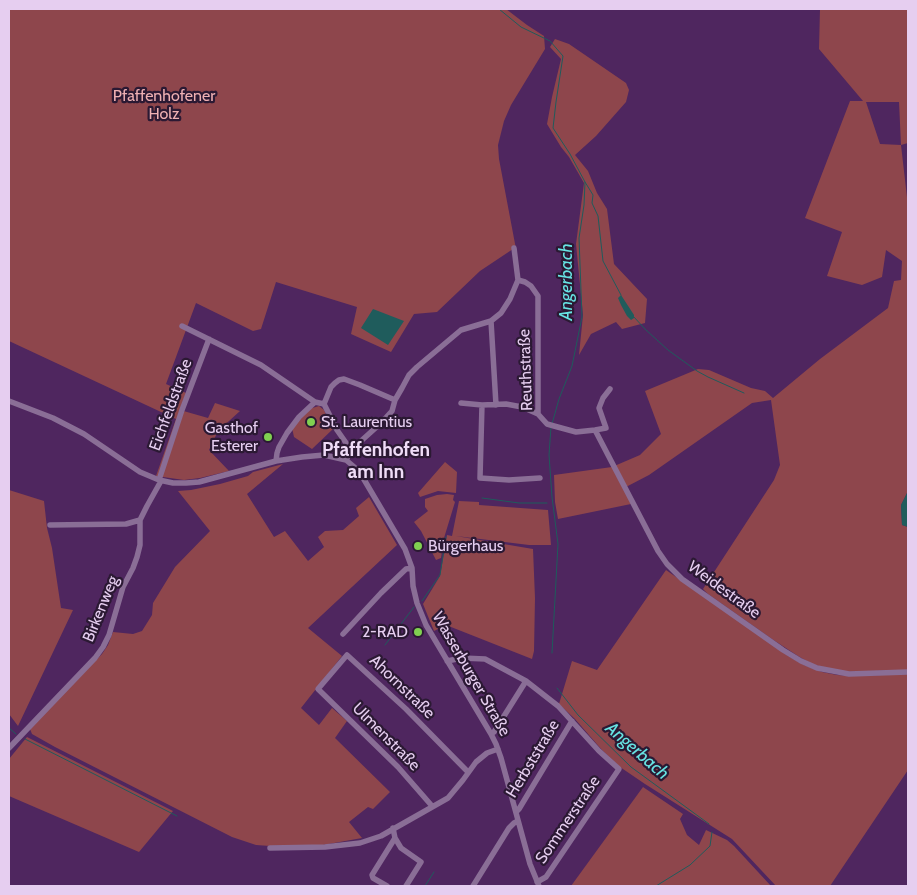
<!DOCTYPE html>
<html>
<head>
<meta charset="utf-8">
<style>
	body { margin:0 }
	#map { position:relative; width:917px; height:895px; overflow:hidden; background:#4f265f; font-family:Cabin,sans-serif }
	canvas { display:block }
	.frame { position:absolute; inset:0; border:10px solid #e6cef0; pointer-events:none }
</style>
</head>
<body>
<div id="map">
<canvas width="917" height="895"></canvas>
<div class="frame"></div>
</div>
<script>
const ctx = document.querySelector('canvas').getContext('2d');
ctx.lineJoin = 'round';
function fill(path, color) { ctx.fillStyle = color; ctx.fill(path, 'evenodd'); }
const poly = rows => new Path2D(rows.map(r => 'M' + r).join(''));
function trace(path, color, width, dash) { ctx.strokeStyle = color; ctx.lineWidth = width; ctx.lineCap = dash ? 'butt' : 'round'; ctx.setLineDash(dash || []); ctx.stroke(path); }
function label(font, color, halo, rows, align = 'center') {
  ctx.font = font + ' Cabin,sans-serif'; ctx.lineWidth = 4.5; ctx.setLineDash([]); ctx.textBaseline = 'middle'; ctx.strokeStyle = halo; ctx.fillStyle = color; for (const [text, x, y, turn = 0] of rows) {
    ctx.save(); ctx.translate(x, y); ctx.rotate((+turn || 0) * Math.PI / 180); ctx.textAlign = isNaN(turn) ? turn : align; if (halo) ctx.strokeText(text, 0, 0); ctx.fillText(text, 0, 0); ctx.restore();
  }
}
fill(poly([
	[9,9,506,9,527,25,544,36,545,49,511,105,504,121,498,145,499,159,516,249,513,249,480,271,437,312,414,314,391,352,351,334,357,307,276,282,261,329,253,331,196,303,166,384,186,393,180,410,208,418,215,403,240,411,218,431,209,450,229,471,200,478,184,480,156,476,176,419,9,341],
	[820,9,908,9,908,143,901,145,908,206,908,491,901,505,902,525,908,527,908,670,845,672,829,669,812,664,798,656,772,639,708,594,703,589,774,480,780,465,771,400,752,403,649,475,624,488,631,504,558,519,555,502,554,475,612,467,640,455,661,434,645,391,698,369,709,370,751,388,765,391,773,398,820,359,888,308,894,281,901,280,902,261,886,250,882,277,862,285,827,276,842,232,805,218,850,101,863,101,819,49],
	[866,102,899,102,901,145,880,144],
	[555,39,569,44,626,83,629,90,626,102,596,136,575,155,588,171,597,193,607,209,614,264,647,299,645,323,622,329,616,322,591,334,579,355,583,315,576,244,584,183,569,157,561,147,547,124,552,97,561,59,550,47],
	[319,406,324,410,333,429,312,449,294,437,292,428,309,409],
	[445,462,457,472,456,493,438,491,420,497,418,493],
	[283,464,247,494,274,537,285,531,308,561,324,547,318,537,325,531,343,530,359,516,356,508,369,497,397,545,308,628,342,656,301,708,319,725,332,708,347,721,335,738,390,792,373,809,368,807,349,822,362,838,323,845,270,846,256,845,232,837,55,747,32,734,30,729,33,724,102,654,108,645,113,632,133,634,142,631,152,615,153,603,175,567,210,531,178,491,191,490,220,484,248,476,253,472],
	[9,490,44,501,47,528,52,548,61,608,73,610,18,726,9,714],
	[447,494,454,495,453,500,455,502,444,538,441,558,436,560,421,531,414,522,428,511,425,507,425,499,437,495],
	[459,501,479,502,479,505,548,510,551,545,529,545,456,536,533,549,535,598,534,651,532,659,446,625,434,631,423,604,440,576,447,535,452,536],
	[666,570,790,657,804,665,822,672,837,675,851,676,908,674,908,770,830,886,776,886,732,839,645,784,620,767,602,750,575,719,559,704,572,661,597,670],
	[27,737,173,811,139,852,9,796,9,759],
	[643,787,683,814,680,819,687,835,699,845,706,830,727,840,734,846,771,886,571,886]
]), '#8e464c');
fill(poly([
	[621,295,634,315,634,318,631,320,627,316,621,305,618,298],
	[373,309,404,321,388,345,361,328],
	[908,491,908,527,902,525,901,505]
]), '#1f5c5c');
trace(poly([
	[499,9,521,27,550,41,563,56,556,102,553,128,570,154,585,182,584,205,579,238,582,317,572,366,559,399,552,424],
	[585,182,593,195,592,203,598,216,603,261,621,295],
	[633,316,646,330,668,350,697,371,708,377,744,393],
	[551,427,549,455,552,497,558,544,552,653],
	[482,498,519,503,547,503],
	[422,601,440,575,446,537],
	[385,645,414,607],
	[557,688,578,715,631,767,709,824],
	[9,728,16,734],
	[25,739,177,816],
	[425,886,434,872],
	[656,886,690,865,710,846,712,832]
]), '#1f5c5c', 1);
trace(poly([
	[518,280,525,282,531,286,538,296,538,414],
	[491,321,496,405],
	[182,326,261,365,315,402,324,404,337,430,351,450],
	[9,401,53,418,84,434,140,472,159,480,173,483,186,483,199,482,276,461,302,457,324,455,346,460,359,471,405,549,412,568,413,586,417,603,426,625,491,734,496,744,501,758,530,864,539,886],
	[461,403,482,405,506,404,522,407,538,414,547,424,554,426,576,432,595,430,606,428,599,408,603,398,610,389],
	[324,404,331,387,335,383,339,380,344,379,360,385,395,400],
	[482,405,480,478,509,480,540,478],
	[595,430,658,551,667,564,682,579,783,650,801,661,817,668,849,674,908,672],
	[346,460,351,450,381,423,392,411,395,400,402,388,409,375,417,367,461,330,491,321,501,313,510,299,518,280,514,248],
	[276,461,277,453,279,447,287,433,299,417,315,402],
	[159,480,182,410,209,339],
	[50,525,126,524,140,520],
	[343,634,381,593,406,569,412,568],
	[447,661,462,658,485,659,526,681,558,706,599,751,619,769,546,877,537,882],
	[491,734,494,732,526,681],
	[9,748,95,658,103,647,109,635,123,587,133,568,137,557,140,545,140,520,147,506,161,481],
	[432,806,398,767,318,689,347,655,406,709,468,772],
	[516,812,519,809,572,721],
	[395,838,401,848,421,862,406,886],
	[270,848,325,847,360,843,381,836,448,798,463,780,476,762,487,753,498,749],
	[387,886,373,878,372,875,395,838,393,828],
	[473,886,509,828,514,823,518,821]
]), '#8a6e96', 5.5);
for (const [x, y, r, color] of [
	[311,422,5,"#80d051"],
	[268,437,5,"#80d051"],
	[418,546,5,"#80d051"],
	[418,632,5,"#80d051"]
]) { const dot = new Path2D(); dot.arc(x, y, r, 0, 2 * Math.PI); ctx.fillStyle = color; ctx.fill(dot); trace(dot, '#2b1933', 2); }
label('16px', '#efb0b3', '#2b1933', [
	["Pfaffenhofener",164,96],
	["Holz",164,114]
]);
label('16px', '#e6cef0', '#2b1933', [
	["Reuthstraße",526,370,-92],
	["Eichfeldstraße",171,405,-70],
	["Weidestraße",724,590,36],
	["Birkenweg",101,609,-68],
	["Wasserburger Straße",471,674,60],
	["Ahornstraße",402,687,44],
	["Ulmenstraße",386,737,45],
	["Herbststraße",533,759,-59],
	["Sommerstraße",568,820,-56]
]);
label('16px', '#e6cef0', '#2b1933', [
	["St. Laurentius",321,422],
	["Gasthof",258,428,"right"],
	["Esterer",258,446,"right"],
	["Bürgerhaus",428,546],
	["2-RAD",408,632,"right"]
], 'left');
label('italic 18px', '#67e3e3', '#2b1933', [
	["Angerbach",567,282,-90],
	["Angerbach",637,751,41]
]);
label('bold 19px', '#efdcf7', '#2b1933', [
	["Pfaffenhofen",376,450],
	["am Inn",376,472]
]);
</script>
</body>
</html>
